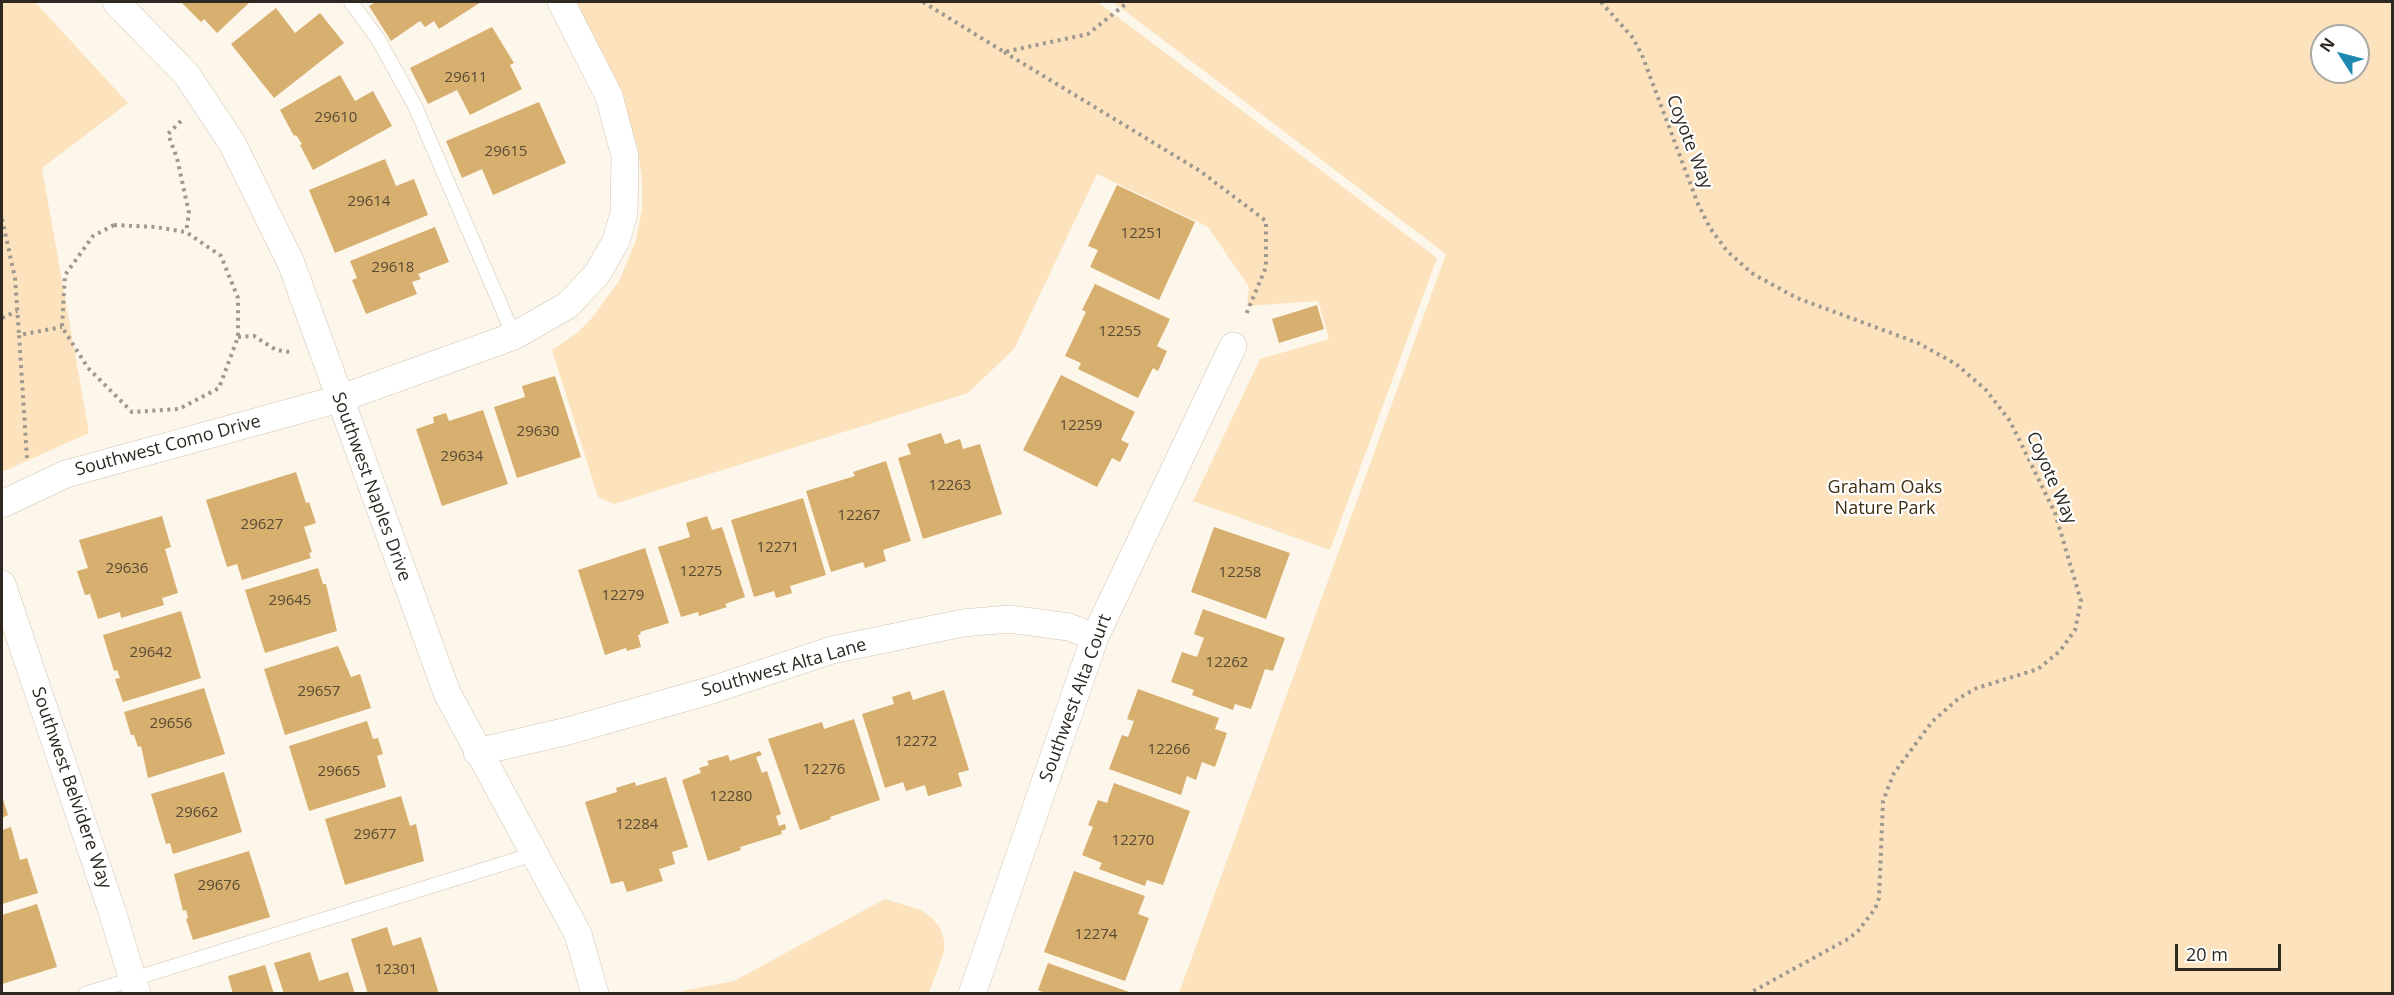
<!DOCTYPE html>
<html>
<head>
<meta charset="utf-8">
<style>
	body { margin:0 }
	#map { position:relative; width:2394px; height:995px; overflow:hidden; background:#fdf6ea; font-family:"Open Sans",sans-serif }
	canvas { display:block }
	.frame { position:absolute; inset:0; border:3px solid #2d2821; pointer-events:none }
	.north { position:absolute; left:2310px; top:24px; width:60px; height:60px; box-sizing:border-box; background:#fff; border:2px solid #aba9a6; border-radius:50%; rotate:306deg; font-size:16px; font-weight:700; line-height:24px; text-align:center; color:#2d2821 }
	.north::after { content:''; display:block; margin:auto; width:21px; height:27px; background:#1e88b0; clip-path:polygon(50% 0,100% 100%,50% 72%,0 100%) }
	.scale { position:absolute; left:2175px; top:944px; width:106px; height:27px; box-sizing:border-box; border:3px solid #2d2821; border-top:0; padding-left:8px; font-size:18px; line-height:21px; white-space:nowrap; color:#2d2821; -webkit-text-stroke:4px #fff; paint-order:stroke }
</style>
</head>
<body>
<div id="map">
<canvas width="2394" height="995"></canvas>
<div class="frame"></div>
<div class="north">N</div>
<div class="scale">20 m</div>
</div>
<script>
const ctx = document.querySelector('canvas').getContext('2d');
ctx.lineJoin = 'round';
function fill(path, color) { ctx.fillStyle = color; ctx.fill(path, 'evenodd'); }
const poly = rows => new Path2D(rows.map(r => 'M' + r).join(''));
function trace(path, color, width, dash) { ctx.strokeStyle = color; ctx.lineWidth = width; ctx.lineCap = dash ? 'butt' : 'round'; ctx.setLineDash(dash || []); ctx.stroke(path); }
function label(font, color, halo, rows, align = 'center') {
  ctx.font = font + ' "Open Sans",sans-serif'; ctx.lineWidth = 4.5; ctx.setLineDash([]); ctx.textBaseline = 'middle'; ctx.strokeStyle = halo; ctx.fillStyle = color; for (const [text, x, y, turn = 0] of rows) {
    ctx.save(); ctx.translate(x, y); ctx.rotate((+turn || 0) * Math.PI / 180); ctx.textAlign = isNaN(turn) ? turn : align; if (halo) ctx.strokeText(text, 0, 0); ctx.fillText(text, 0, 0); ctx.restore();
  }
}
fill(poly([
	[2,2,35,2,128,103,42,168,89,433,2,472],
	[576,2,1098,2,1437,258,1330,550,1193,501,1260,359,1329,339,1318,301,1247,306,1249,287,1208,227,1097,174,1014,349,968,393,614,504,598,497,552,350,577,333,591,319,619,281,636,240,642,209,642,180,637,145,628,120],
	[1113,2,2392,2,2392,993,1179,993,1446,254],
	[2322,36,2358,36,2358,72,2322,72],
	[885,899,921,910,933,919,940,928,944,940,944,952,929,993,680,993,682,991,734,981]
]), '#fce3bd');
fill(poly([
	[181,2,250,2,217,33,204,19,201,22],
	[376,2,481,2,439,29,434,21,425,27,420,21,391,41,369,6],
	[276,8,295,33,320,13,344,43,274,98,231,44],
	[492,27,514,63,510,65,522,89,470,115,457,90,428,104,410,68],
	[340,75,355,101,373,91,392,126,313,170,300,145,302,144,296,135,294,136,280,110],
	[539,102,566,163,493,195,482,169,462,178,446,141],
	[385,159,396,186,414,179,428,215,335,253,309,190],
	[1117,185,1195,222,1159,300,1090,267,1098,250,1088,246],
	[435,227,449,262,418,274,421,279,412,282,417,294,366,314,352,280,357,278,350,261],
	[1095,284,1170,319,1157,346,1167,351,1158,371,1153,368,1138,398,1078,369,1081,363,1065,356,1086,312,1082,310],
	[1317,305,1324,329,1279,343,1272,319],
	[1061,375,1135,412,1121,440,1129,444,1120,462,1112,458,1097,487,1023,450],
	[555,376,581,457,517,478,494,407,525,397,522,386],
	[483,410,508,484,442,506,416,429,434,423,433,417,446,413,449,421],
	[941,433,945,444,960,439,963,449,980,444,1002,514,923,539,898,458,911,454,907,444],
	[886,461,911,541,883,550,886,561,865,568,863,562,831,572,806,491,855,476,853,472],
	[296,472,306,503,309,502,316,523,304,527,312,552,309,553,311,558,242,580,237,564,227,567,206,500],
	[803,498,826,575,790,586,792,593,776,598,774,591,754,597,731,520],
	[162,516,171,547,165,549,178,593,162,598,164,605,121,618,120,612,98,619,90,594,85,595,77,571,88,568,79,540],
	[707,516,712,530,722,527,745,597,725,604,727,607,699,616,698,612,681,617,658,547,690,537,686,523],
	[1214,527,1290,553,1266,619,1191,592],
	[645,548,669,623,640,632,641,634,638,635,641,647,627,651,626,648,605,655,578,570],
	[318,568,323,584,326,584,337,631,265,653,245,590],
	[1203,609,1285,638,1273,671,1265,669,1251,709,1235,704,1233,710,1192,695,1194,690,1171,682,1182,652,1197,657,1204,638,1194,634],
	[181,611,201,678,123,702,115,679,120,678,117,670,114,671,103,635],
	[338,646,351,677,360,674,371,708,285,735,264,669],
	[204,688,225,754,148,778,141,746,138,747,134,735,131,735,124,712],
	[1138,689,1219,718,1215,729,1227,733,1215,767,1202,762,1196,780,1187,776,1181,795,1109,769,1122,735,1128,737,1134,721,1127,719],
	[944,690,969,770,958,773,962,786,928,796,925,785,906,791,903,782,885,788,862,714,894,704,892,697,910,691,913,700],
	[854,719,880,800,830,817,831,819,800,830,768,739,822,722,824,729],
	[367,721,373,739,378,738,383,754,377,756,386,787,309,811,289,746],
	[760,751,762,755,756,757,762,773,767,771,781,814,776,816,779,826,785,824,786,829,781,831,782,834,740,847,741,850,708,861,682,780,701,773,699,768,709,765,707,761,728,755,730,761],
	[224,772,242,832,173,854,170,843,166,844,151,794],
	[666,777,688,847,672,852,675,864,659,869,663,881,627,892,623,881,611,884,585,802,617,792,616,788,635,782,636,786],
	[1114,783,1190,811,1163,885,1147,880,1145,886,1099,869,1102,863,1082,855,1093,827,1088,825,1098,800,1107,803],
	[2,796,8,815,2,818],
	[401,796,410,826,416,824,424,861,345,885,325,819],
	[11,827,20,860,27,858,38,893,2,904,2,830],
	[249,851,270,917,193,940,186,919,188,918,186,910,183,911,174,874],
	[1074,871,1145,896,1138,914,1149,918,1125,981,1044,952],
	[37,904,57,967,2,984,2,915],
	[387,927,393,946,421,937,439,994,368,994,351,939],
	[310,952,319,981,348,972,355,994,284,994,274,963],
	[1048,963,1132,993,1132,994,1047,994,1038,990],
	[265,965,274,994,233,994,228,976]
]), '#d7af6e');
const service = poly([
	[351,2,378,39,415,106,514,336],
	[85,994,534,854]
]);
const minor = poly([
	[116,2,187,75,232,143,291,263,447,693,578,934,595,994],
	[2,504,66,474,339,399,514,336,568,305,597,274,616,241,624,213,625,156,609,96,561,2],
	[2,584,112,911,137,994],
	[477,752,568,731,712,690,832,650,963,623,1009,619,1069,627,1095,637],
	[972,994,1095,637,1233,346]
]);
trace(service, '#cfc4b1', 15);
trace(minor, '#cfc4b1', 28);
trace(poly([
	[923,2,1004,52,1088,34,1128,2],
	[1601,2,1633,38,1642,55,1698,204,1710,228,1727,251,1753,274,1797,298,1918,343,1956,364,1986,390,2010,421,2055,513,2081,601,2075,630,2060,651,2038,669,1977,688,1959,698,1932,722,1894,773,1883,801,1879,898,1875,909,1858,931,1848,939,1748,994],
	[1004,52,1200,171,1266,221,1266,267,1245,317],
	[181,121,168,134,177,158,189,213,186,232],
	[2,219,15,278,19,335],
	[114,225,155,227,186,232,221,256,238,298,238,337,219,388,179,409,132,412,88,368,62,327,65,275,93,236,114,225],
	[2,318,17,311],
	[238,337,254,336,276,350,290,352],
	[27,458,19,335,62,327]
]), '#9e988e', 4, [3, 4.5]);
trace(service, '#fff', 14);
trace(minor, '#fff', 27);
label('15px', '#584a34', null, [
	["29611",466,78],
	["29610",336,118],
	["29615",506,152],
	["29614",369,202],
	["12251",1142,234],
	["29618",393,268],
	["12255",1120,332],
	["12259",1081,426],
	["29630",538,432],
	["29634",462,457],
	["12263",950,486],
	["12267",859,516],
	["29627",262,525],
	["12271",778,548],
	["29636",127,569],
	["12275",701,572],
	["12258",1240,573],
	["12279",623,596],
	["29645",290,601],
	["29642",151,653],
	["12262",1227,663],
	["29657",319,692],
	["29656",171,724],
	["12272",916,742],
	["12266",1169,750],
	["12276",824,770],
	["29665",339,772],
	["12280",731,797],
	["29662",197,813],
	["12284",637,825],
	["29677",375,835],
	["12270",1133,841],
	["29676",219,886],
	["12274",1096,935],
	["12301",396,970]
]);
label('18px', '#2d2821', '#fff', [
	["Coyote Way",1689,142,69],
	["Southwest Como Drive",168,446,-15],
	["Coyote Way",2051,478,66],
	["Southwest Naples Drive",371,487,70],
	["Southwest Alta Lane",784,668,-16],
	["Southwest Alta Court",1076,698,-70],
	["Southwest Belvidere Way",71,788,71]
]);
label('18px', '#3f2e10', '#fff', [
	["Graham Oaks",1885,488],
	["Nature Park",1885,509]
]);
</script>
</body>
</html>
